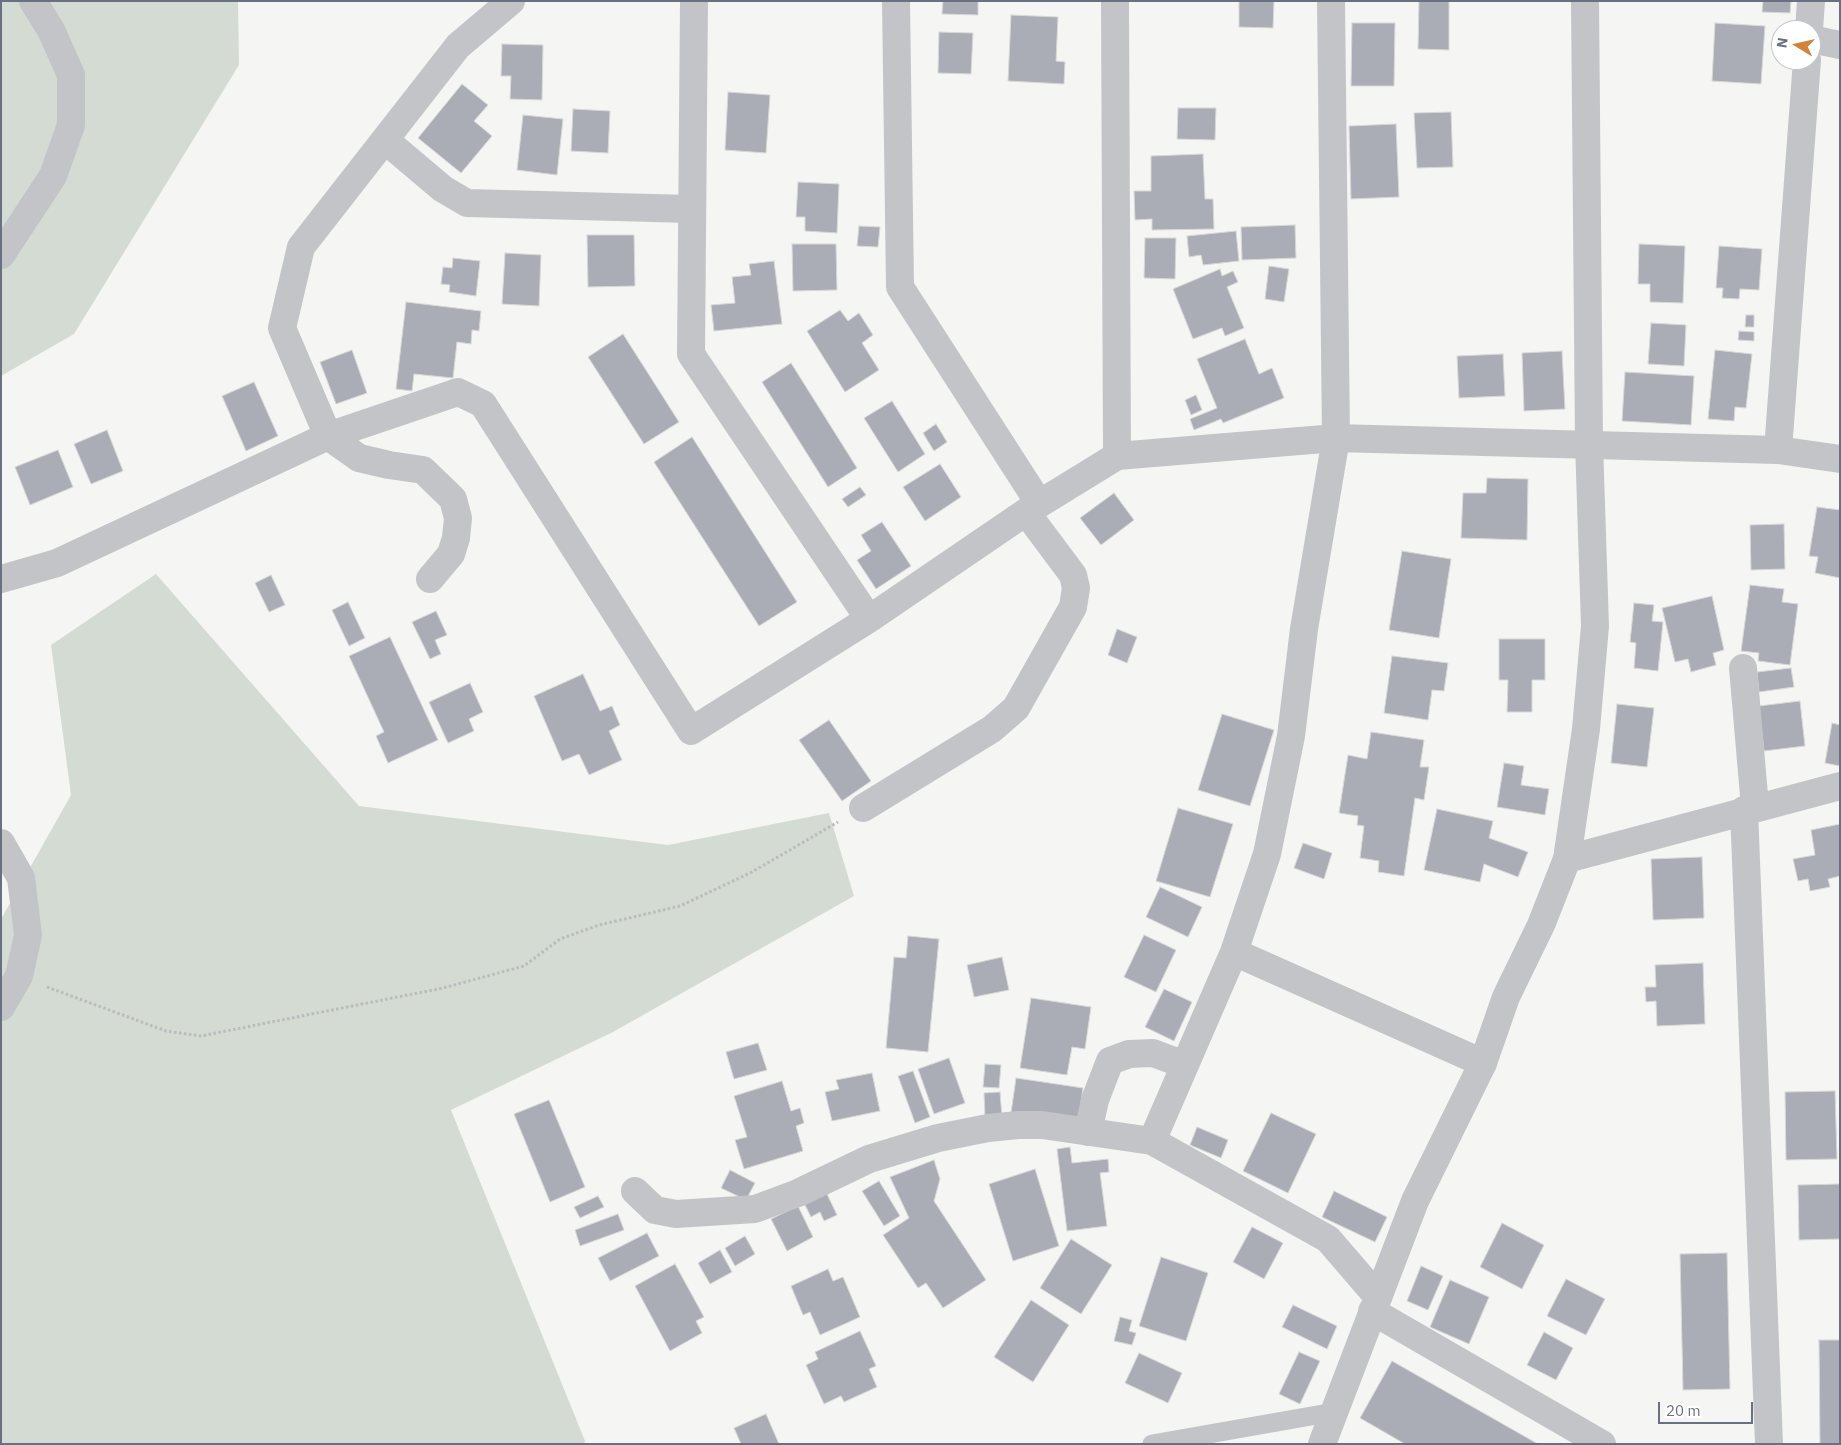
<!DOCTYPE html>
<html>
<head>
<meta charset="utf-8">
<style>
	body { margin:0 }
	#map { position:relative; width:1841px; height:1445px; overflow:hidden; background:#f5f6f3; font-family:"IBM Plex Sans",sans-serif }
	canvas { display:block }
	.frame { position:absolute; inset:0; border:2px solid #697081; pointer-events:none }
	.north { position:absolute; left:1771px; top:20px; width:50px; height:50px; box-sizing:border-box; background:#fff; border:1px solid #c3c6cd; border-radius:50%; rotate:279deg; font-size:14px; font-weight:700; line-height:20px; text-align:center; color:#697081 }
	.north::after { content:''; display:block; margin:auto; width:18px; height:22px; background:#cf833b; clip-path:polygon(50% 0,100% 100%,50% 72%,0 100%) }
	.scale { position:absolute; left:1658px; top:1402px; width:95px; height:22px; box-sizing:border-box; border:2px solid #697081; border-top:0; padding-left:6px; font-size:15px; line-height:18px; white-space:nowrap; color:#697081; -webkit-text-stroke:4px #fff; paint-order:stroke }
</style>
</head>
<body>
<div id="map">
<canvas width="1841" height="1445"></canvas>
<div class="frame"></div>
<div class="north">N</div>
<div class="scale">20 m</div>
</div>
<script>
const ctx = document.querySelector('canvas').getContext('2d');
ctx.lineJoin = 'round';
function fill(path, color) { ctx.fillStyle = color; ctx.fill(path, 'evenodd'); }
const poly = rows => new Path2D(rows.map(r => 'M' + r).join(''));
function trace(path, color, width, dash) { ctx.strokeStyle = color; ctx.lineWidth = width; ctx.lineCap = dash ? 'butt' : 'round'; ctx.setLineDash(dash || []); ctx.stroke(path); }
fill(poly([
	[1,1,238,1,239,65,74,334,1,376],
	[156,574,359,806,668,845,829,813,854,896,613,1032,451,1110,585,1441,584,1444,1,1444,1,919,71,795,51,645]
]), '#d4dbd3');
const building = poly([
	[943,1,978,1,978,15,942,14,943,1],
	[1239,1,1274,1,1273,28,1239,27,1239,1],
	[1419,1,1449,1,1449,50,1418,49,1419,1],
	[1763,1,1791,1,1790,13,1762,12,1763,1],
	[1011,15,1058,17,1056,61,1065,62,1064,84,1008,81,1011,15],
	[1352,23,1395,23,1394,86,1351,86,1352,23],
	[1715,23,1765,26,1761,84,1712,81,1715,23],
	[939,32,973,33,971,74,938,73,939,32],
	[502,44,543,45,542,100,510,99,511,76,501,76,502,44],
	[462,84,488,105,474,121,492,136,461,173,418,138,462,84],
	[728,92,770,95,766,153,725,150,728,92],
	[1178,108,1216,108,1215,140,1177,139,1178,108],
	[573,109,610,111,608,153,571,151,573,109],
	[1451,112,1453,167,1417,168,1414,113,1451,112],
	[523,115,563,119,557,175,517,170,523,115],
	[1396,124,1399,197,1351,199,1349,126,1396,124],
	[1203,154,1205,199,1213,199,1214,229,1152,230,1152,219,1135,220,1134,191,1151,191,1151,156,1203,154],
	[798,182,839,184,837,233,805,231,805,217,796,217,798,182],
	[1295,225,1296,258,1242,260,1241,227,1295,225],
	[859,226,880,227,878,247,857,246,859,226],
	[1236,231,1239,261,1203,265,1201,255,1189,257,1187,236,1236,231],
	[587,235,634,235,635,286,588,287,587,235],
	[1145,238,1176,238,1175,279,1144,278,1145,238],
	[792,244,836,244,837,290,793,291,792,244],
	[1639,244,1685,246,1683,303,1650,302,1650,284,1638,284,1639,244],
	[1719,246,1762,249,1759,290,1740,289,1739,299,1722,298,1723,288,1716,288,1719,246],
	[505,253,541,255,539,306,502,304,505,253],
	[453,258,480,261,476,296,449,292,450,285,441,284,443,267,452,268,453,258],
	[774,261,782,324,714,331,711,305,735,303,732,277,751,275,749,264,774,261],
	[1269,266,1289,269,1284,302,1265,299,1269,266],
	[1220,269,1222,276,1233,271,1238,282,1227,287,1244,328,1225,336,1222,328,1193,339,1173,289,1220,269],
	[406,302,481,311,479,331,472,330,471,344,457,342,453,378,414,374,412,391,396,389,406,302],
	[840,310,848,321,859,313,873,335,862,343,879,370,845,392,807,331,840,310],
	[1746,315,1754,315,1754,327,1745,327,1746,315],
	[1651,323,1686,325,1684,366,1648,364,1651,323],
	[1739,331,1754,332,1754,341,1738,340,1739,331],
	[623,334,679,422,644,444,588,357,623,334],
	[1245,339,1259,374,1272,368,1284,398,1223,423,1221,419,1194,430,1190,419,1217,408,1197,359,1245,339],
	[352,350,367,393,336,404,320,362,352,350],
	[1715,350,1752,354,1746,408,1735,407,1734,421,1708,419,1715,350],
	[1562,351,1565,409,1524,411,1522,353,1562,351],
	[1503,354,1505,396,1459,398,1457,356,1503,354],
	[791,363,857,468,828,487,762,382,791,363],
	[1625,372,1694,376,1691,425,1622,421,1625,372],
	[254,382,278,436,246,451,222,396,254,382],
	[1196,395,1202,410,1191,415,1185,400,1196,395],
	[892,401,925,454,898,472,864,418,892,401],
	[936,424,947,442,934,451,923,433,936,424],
	[107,430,123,471,91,484,74,444,107,430],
	[692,437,797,602,759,626,654,462,692,437],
	[58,450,73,487,30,505,15,467,58,450],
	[940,464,961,497,925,521,903,487,940,464],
	[1487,478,1528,479,1527,540,1461,538,1463,493,1486,493,1487,478],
	[860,487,866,495,848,507,842,499,860,487],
	[1114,493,1134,520,1101,545,1080,518,1114,493],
	[1817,507,1840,510,1840,578,1815,573,1818,557,1809,556,1817,507],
	[882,522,911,566,876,589,857,560,871,551,861,535,882,522],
	[1784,524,1785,569,1751,570,1750,525,1784,524],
	[1402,551,1451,559,1439,638,1389,630,1402,551],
	[271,575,285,605,269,612,255,583,271,575],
	[1750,585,1784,589,1782,602,1798,604,1790,665,1758,661,1759,653,1741,651,1750,585],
	[1712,596,1724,650,1713,653,1716,665,1691,672,1688,659,1675,662,1662,608,1712,596],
	[348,602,365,638,349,646,332,610,348,602],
	[1634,603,1654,605,1652,621,1663,622,1658,671,1634,668,1636,643,1630,642,1634,603],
	[436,611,447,635,435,640,441,654,430,659,412,622,436,611],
	[1117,629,1137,637,1127,663,1108,655,1117,629],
	[390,637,438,740,388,763,376,736,384,732,349,656,390,637],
	[1499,639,1545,639,1545,680,1532,680,1532,712,1507,712,1508,680,1499,680,1499,639],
	[1392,656,1448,663,1444,691,1432,690,1428,720,1384,713,1392,656],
	[1791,668,1794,687,1759,692,1757,672,1791,668],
	[583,674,600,711,612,706,620,725,609,731,622,760,589,775,579,754,562,761,534,696,583,674],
	[470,683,483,712,469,719,474,731,448,743,429,702,470,683],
	[1800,701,1805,746,1764,751,1759,706,1800,701],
	[1617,704,1654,708,1647,767,1611,763,1617,704],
	[1222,714,1274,730,1250,806,1198,790,1222,714],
	[829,720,871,781,842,801,799,740,829,720],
	[1832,723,1840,725,1840,766,1825,763,1832,723],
	[1371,732,1424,740,1420,767,1429,767,1424,800,1415,798,1404,876,1378,872,1379,861,1360,858,1364,826,1357,825,1358,816,1339,813,1348,755,1367,759,1371,732],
	[1504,763,1524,766,1521,785,1549,789,1545,815,1497,807,1504,763],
	[1178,808,1233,824,1210,897,1156,881,1178,808],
	[1437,809,1493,821,1489,838,1528,852,1518,877,1484,864,1480,882,1424,870,1437,809],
	[1840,824,1840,876,1828,879,1830,887,1810,891,1808,879,1798,881,1793,859,1815,855,1811,830,1840,824],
	[1303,843,1332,853,1324,879,1294,868,1303,843],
	[1702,857,1704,918,1653,920,1651,859,1702,857],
	[1160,887,1202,907,1188,937,1146,917,1160,887],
	[1144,935,1176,950,1156,992,1124,977,1144,935],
	[908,936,939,939,928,1052,886,1048,894,957,906,958,908,936],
	[1002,957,1009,990,974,997,967,965,1002,957],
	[1703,963,1705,1024,1657,1026,1656,1001,1646,1002,1645,987,1656,987,1655,965,1703,963],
	[1164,989,1192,1002,1174,1041,1145,1027,1164,989],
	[1031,998,1091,1007,1085,1049,1072,1047,1067,1075,1020,1068,1031,998],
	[758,1043,767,1070,734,1079,726,1052,758,1043],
	[949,1058,965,1103,934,1114,918,1069,949,1058],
	[985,1064,1001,1065,999,1088,983,1087,985,1064],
	[913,1071,930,1117,915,1123,898,1076,913,1071],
	[872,1073,880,1111,832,1121,825,1092,839,1089,836,1080,872,1073],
	[1016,1078,1083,1088,1078,1123,1011,1113,1016,1078],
	[782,1081,791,1111,800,1108,804,1123,796,1126,803,1151,744,1169,735,1140,747,1137,734,1096,782,1081],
	[1835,1091,1837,1159,1786,1160,1785,1092,1835,1091],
	[1000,1092,1002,1117,985,1118,984,1093,1000,1092],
	[549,1100,585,1187,550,1202,514,1114,549,1100],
	[1271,1113,1316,1134,1288,1193,1243,1171,1271,1113],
	[1197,1127,1228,1140,1221,1158,1190,1145,1197,1127],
	[1070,1147,1072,1163,1108,1159,1109,1172,1100,1173,1107,1226,1067,1231,1057,1149,1070,1147],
	[934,1160,940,1179,934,1201,986,1280,943,1308,926,1283,918,1288,883,1235,909,1218,890,1177,934,1160],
	[1035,1169,1059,1246,1013,1261,989,1184,1035,1169],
	[730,1170,755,1183,746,1200,721,1188,730,1170],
	[879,1181,900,1216,884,1226,862,1191,879,1181],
	[1840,1184,1840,1239,1799,1240,1798,1185,1840,1184],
	[1334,1191,1387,1217,1375,1242,1322,1217,1334,1191],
	[826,1192,837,1215,824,1221,820,1212,811,1217,804,1203,826,1192],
	[598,1196,604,1207,580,1218,574,1207,598,1196],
	[798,1206,813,1237,787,1251,771,1219,798,1206],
	[618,1214,624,1230,580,1246,575,1230,618,1214],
	[1502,1223,1544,1245,1522,1289,1480,1267,1502,1223],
	[1252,1227,1283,1243,1264,1279,1233,1262,1252,1227],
	[647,1233,659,1256,610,1281,598,1258,647,1233],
	[745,1236,755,1254,735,1266,725,1248,745,1236],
	[1071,1239,1112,1265,1081,1314,1040,1288,1071,1239],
	[720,1250,732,1272,710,1284,698,1263,720,1250],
	[1727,1253,1730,1389,1683,1390,1680,1254,1727,1253],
	[1161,1257,1208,1273,1186,1341,1139,1326,1161,1257],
	[675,1264,704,1317,696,1321,702,1333,670,1351,635,1286,675,1264],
	[1421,1266,1443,1276,1428,1310,1407,1301,1421,1266],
	[828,1269,833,1281,843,1277,860,1317,820,1335,810,1312,803,1315,791,1286,828,1269],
	[1566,1279,1605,1299,1586,1335,1547,1316,1566,1279],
	[1450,1280,1489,1297,1469,1344,1430,1327,1450,1280],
	[1031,1300,1069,1325,1033,1382,994,1357,1031,1300],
	[1293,1305,1337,1326,1327,1349,1282,1327,1293,1305],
	[1120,1317,1132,1320,1129,1331,1136,1333,1132,1345,1114,1341,1120,1317],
	[860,1331,876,1366,869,1369,877,1387,844,1402,841,1396,824,1404,806,1365,818,1359,815,1352,860,1331],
	[1544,1332,1573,1348,1556,1380,1527,1365,1544,1332],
	[1819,1340,1840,1340,1840,1444,1820,1444,1819,1340],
	[1299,1352,1320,1361,1300,1404,1279,1394,1299,1352],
	[1139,1353,1182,1373,1168,1403,1125,1383,1139,1353],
	[1392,1361,1538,1444,1405,1444,1360,1418,1392,1361],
	[766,1414,779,1444,741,1444,734,1428,766,1414]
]);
fill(building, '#aaadb5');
trace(building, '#d7d8d6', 1);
trace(poly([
	[47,987,166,1031,201,1036,443,988,524,966,560,939,599,925,680,906,752,872,838,822]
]), '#babbbe', 3, [2.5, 2.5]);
trace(poly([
	[1152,1444,1334,1412]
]), '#c3c4c8', 19);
trace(poly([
	[511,1,458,46,301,247,282,328,328,436,458,392,483,404,691,731,869,619,1026,512,1117,456,1336,438,1778,450,1840,459],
	[694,1,691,354,869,619],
	[896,1,900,287,1039,503],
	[1115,1,1117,456],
	[1331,1,1336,438,1304,629,1291,736,1267,854,1234,952,1152,1141,1328,1239,1378,1297],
	[1809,30,1811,1],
	[1811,39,1840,45],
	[385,140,443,189,467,203,690,209],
	[1,255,53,176,71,125,71,75,51,30,33,1],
	[1778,450,1807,60],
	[1,579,57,563,328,436,359,458,389,465,423,470,453,499,458,518,456,538,451,554,430,579],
	[1743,668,1755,807],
	[863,808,992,729,1016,708,1073,607,1076,588,1073,575,1026,512],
	[1,843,21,878,28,935,19,976,1,1007],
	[1567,859,1840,786],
	[1234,952,1483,1063],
	[1088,1132,1095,1100,1110,1061,1129,1054,1153,1053,1185,1065],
	[635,1191,655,1210,676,1214,755,1209,798,1193,869,1159,938,1138,988,1128,1018,1125,1042,1125,1152,1141],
	[1372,1311,1602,1444]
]), '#c3c4c8', 28);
trace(poly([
	[1744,810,1769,1444],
	[1322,1444,1415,1201,1483,1063,1506,997,1541,925,1567,859,1586,729,1595,626,1589,443,1585,1]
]), '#c3c4c8', 28);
</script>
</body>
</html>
